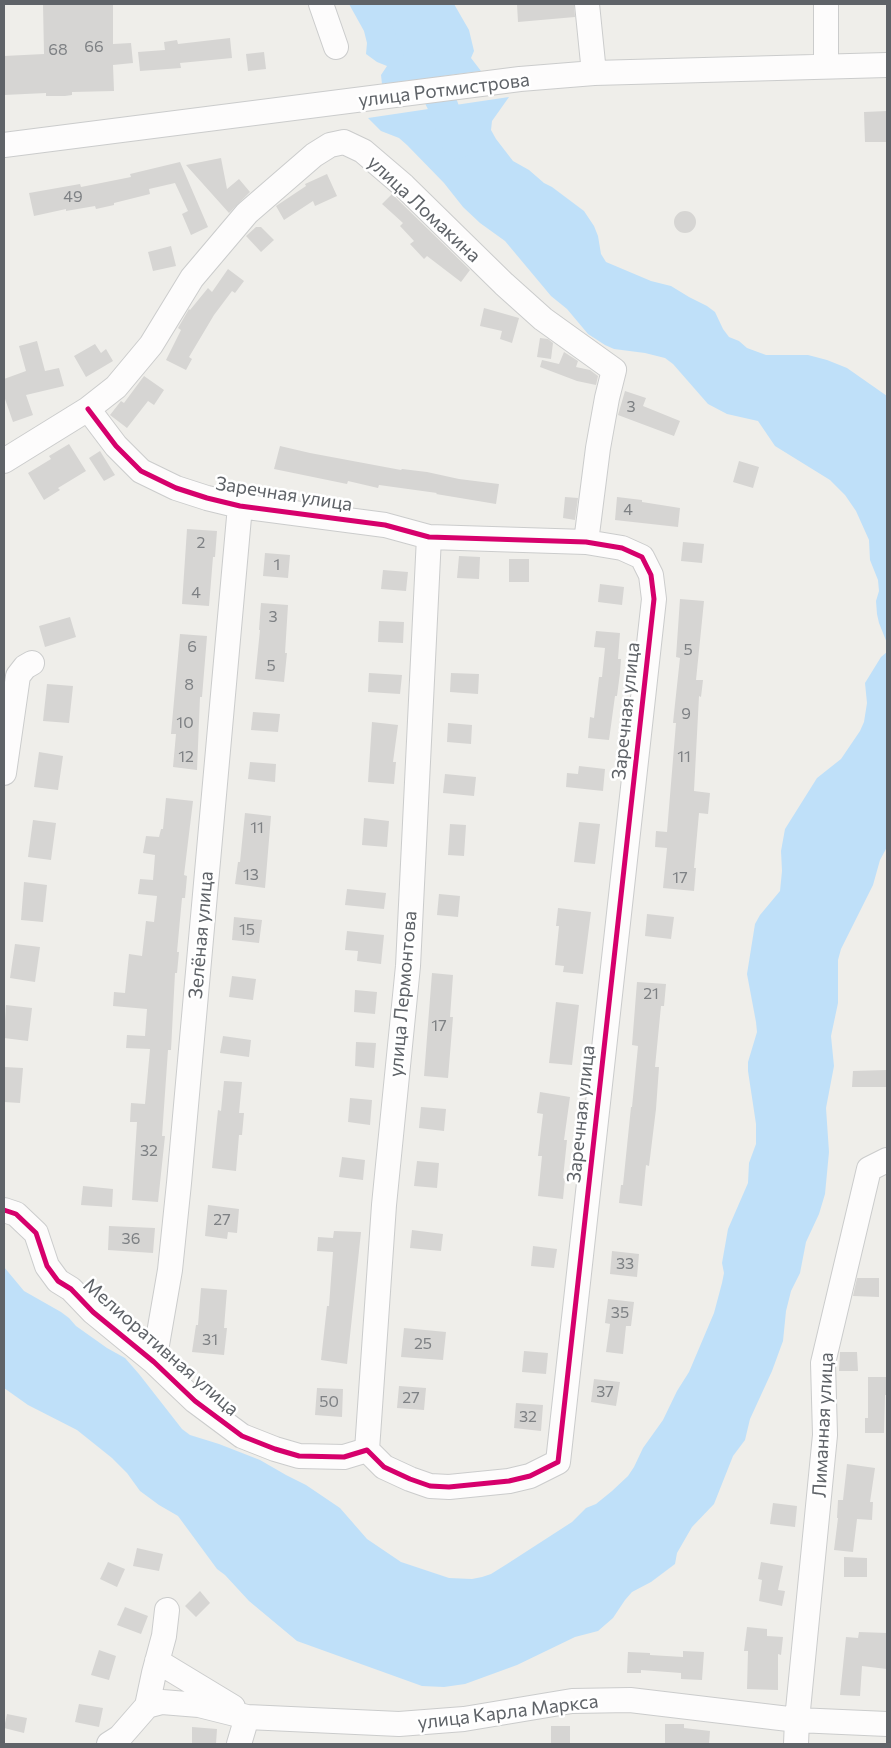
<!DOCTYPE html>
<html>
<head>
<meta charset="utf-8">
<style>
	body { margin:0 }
	#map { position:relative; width:891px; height:1748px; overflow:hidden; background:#efeeea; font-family:Commissioner,sans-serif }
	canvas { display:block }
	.frame { position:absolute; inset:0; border:5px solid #5f6368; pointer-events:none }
</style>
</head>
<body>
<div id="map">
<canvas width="891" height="1748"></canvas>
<div class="frame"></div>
</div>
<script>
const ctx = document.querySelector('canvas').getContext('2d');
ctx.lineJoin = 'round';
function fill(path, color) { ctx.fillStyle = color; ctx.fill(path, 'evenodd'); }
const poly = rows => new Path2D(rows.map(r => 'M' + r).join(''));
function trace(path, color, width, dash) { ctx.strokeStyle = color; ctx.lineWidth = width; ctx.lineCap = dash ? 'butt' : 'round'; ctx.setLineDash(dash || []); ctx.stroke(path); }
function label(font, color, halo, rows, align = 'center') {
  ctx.font = font + ' Commissioner,sans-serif'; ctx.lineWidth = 5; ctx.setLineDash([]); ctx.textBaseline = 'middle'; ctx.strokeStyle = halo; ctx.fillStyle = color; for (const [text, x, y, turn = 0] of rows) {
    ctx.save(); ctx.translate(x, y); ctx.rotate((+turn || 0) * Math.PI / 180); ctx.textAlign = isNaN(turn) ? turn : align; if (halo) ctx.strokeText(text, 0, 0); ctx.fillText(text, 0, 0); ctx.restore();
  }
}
fill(poly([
	[349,4,454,4,469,30,474,51,471,58,481,71,382,84,381,75,387,66,377,62,366,54,367,43,364,31],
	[509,97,492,121,491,130,496,139,513,161,529,170,544,183,552,187,584,211,594,226,598,236,601,254,606,262,651,281,671,286,689,297,707,306,715,312,723,329,729,337,739,341,747,348,766,355,808,355,827,360,847,368,887,396,887,643,879,623,877,614,876,601,879,591,878,580,870,560,869,540,856,511,845,495,830,480,775,446,758,421,727,414,708,404,673,364,665,358,645,353,614,349,605,345,588,334,567,309,551,296,505,241,480,223,463,207,444,183,407,145,399,138,381,131,368,118],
	[887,652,887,847,880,860,873,885,841,949,838,960,838,1003,831,1036,834,1066,826,1108,829,1152,825,1194,819,1214,806,1242,800,1273,791,1291,786,1311,783,1341,772,1371,750,1419,745,1440,733,1456,714,1504,692,1527,677,1553,675,1564,651,1582,632,1592,625,1600,613,1618,598,1631,575,1637,517,1665,465,1684,444,1687,422,1686,297,1641,249,1601,225,1575,217,1569,178,1516,159,1505,140,1491,127,1473,112,1458,77,1430,28,1405,4,1388,4,1267,24,1291,61,1312,69,1318,76,1326,107,1348,125,1358,139,1374,182,1429,190,1435,219,1444,260,1460,286,1475,306,1485,340,1508,367,1539,401,1562,449,1578,472,1579,482,1577,491,1574,507,1564,572,1522,586,1508,596,1504,612,1491,628,1476,634,1467,643,1448,663,1420,677,1391,689,1372,714,1313,722,1283,724,1273,722,1263,728,1229,748,1183,749,1163,756,1144,756,1124,748,1071,748,1062,757,1032,756,1022,747,974,755,924,760,915,780,891,782,871,781,851,785,829,817,778,841,759,860,731,864,722,867,703,865,683,881,657]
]), '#bfe0f9');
trace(poly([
	[400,4,424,67,443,106,457,144]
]), '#bfe0f9', 30);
fill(poly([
	[43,4,113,4,113,44,131,43,133,63,113,65,114,91,72,92,72,95,65,96,46,96,46,93,4,95,4,56,44,54],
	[517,4,574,4,575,17,518,22],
	[230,38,232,58,180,63,181,68,140,71,138,52,165,50,164,42,177,40,178,44],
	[264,52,266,69,248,71,246,54],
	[887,111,887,142,865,142,864,112],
	[221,158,227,189,239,179,250,192,229,213,186,165],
	[180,162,208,227,191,235,182,214,188,211,175,183,149,189,150,194,114,203,114,205,96,209,95,206,66,211,66,209,34,216,29,193,80,184,81,187,131,177,130,174],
	[327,174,337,196,315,206,313,201,284,220,276,206,306,186,305,184],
	[392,194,470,270,461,282,427,256,424,259,410,244,414,241,400,226,403,223,382,204],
	'674 222a11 11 0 1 1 22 0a11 11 0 1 1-22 0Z',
	[256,227,261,227,274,240,261,252,246,236],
	[171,246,176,266,153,271,148,252],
	[228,269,244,281,235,293,232,291,214,315,189,357,192,359,186,370,166,360,181,330,178,328,189,309,190,310,208,288,212,292],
	[484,308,519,318,512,343,500,339,502,331,480,326],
	[540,338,548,339,553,343,551,359,537,357],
	[37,341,45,371,59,368,64,386,26,395,33,415,13,422,4,396,4,379,26,371,19,346],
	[95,344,101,353,106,349,113,361,86,377,74,356],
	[564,352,578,361,576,367,590,370,598,376,596,385,577,381,540,367,542,360,559,364],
	[144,376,164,390,154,405,148,401,127,428,110,415,121,401,124,403],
	[625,391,646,398,643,406,680,421,674,436,618,415],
	[69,444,86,471,58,488,60,490,44,500,28,473,51,459,49,456],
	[280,446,310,453,401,470,402,469,427,472,459,479,499,484,496,504,436,494,437,493,379,485,378,488,348,481,347,484,274,469],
	[100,451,115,475,104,481,89,458],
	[739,461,759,467,753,488,733,482],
	[565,497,578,498,575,520,563,518],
	[617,497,642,500,642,502,680,508,678,527,615,520],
	[187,529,217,531,215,557,213,557,209,606,182,604],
	[683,542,704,544,702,563,681,561],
	[265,553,290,555,288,578,263,576],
	[459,556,480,557,479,579,457,578],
	[509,559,529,559,529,582,509,582],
	[383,570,408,572,406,591,381,589],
	[600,584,624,587,622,605,598,602],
	[680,599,704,601,696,680,703,680,701,697,699,696,694,791,710,793,708,814,699,813,694,868,696,868,694,891,663,888,667,848,655,847,656,831,667,832,676,723,673,723,675,704,680,658,676,657],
	[261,603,288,605,285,653,287,653,284,682,255,679,260,630,259,630],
	[70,617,76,637,45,647,39,626],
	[379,621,404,622,403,643,378,642],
	[596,631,620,633,618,659,621,659,620,673,617,696,615,696,609,740,588,738,590,717,594,718,599,677,602,677,605,648,594,647],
	[180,634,207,636,202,697,200,697,197,770,173,767,176,734,171,734],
	[369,673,402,675,400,694,368,692],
	[451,673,479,674,478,694,450,692],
	[47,684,73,686,69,723,43,721],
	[253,712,280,714,278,732,251,730],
	[372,722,398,725,393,762,396,762,394,784,368,782],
	[448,723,472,725,471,744,447,742],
	[39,752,63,756,58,790,34,787],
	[250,762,276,764,275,782,248,779],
	[579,766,605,769,603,791,566,787,567,773,578,774],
	[445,774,476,777,474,796,443,793],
	[166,798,193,801,184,875,187,876,185,898,182,898,177,952,179,952,177,973,175,973,171,1050,168,1050,162,1136,165,1136,158,1202,132,1200,137,1122,130,1122,131,1103,145,1104,150,1049,126,1048,127,1035,145,1036,147,1009,113,1006,114,992,125,993,129,954,142,956,146,921,154,922,157,896,138,894,140,879,153,880,155,855,143,853,146,836,159,837,161,829,163,829],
	[245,813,271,816,265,888,235,884,238,862,240,862],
	[364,818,389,821,387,847,362,845],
	[33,820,56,823,51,860,28,857],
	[579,822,600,824,595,864,574,862],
	[450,824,466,825,464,856,448,855],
	[24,882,47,885,43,922,21,920],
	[347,889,386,893,384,909,345,905],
	[439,894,460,896,458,917,437,915],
	[558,908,591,912,583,974,563,972,564,966,555,965,559,926,556,926],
	[647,914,674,917,671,939,645,936],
	[234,917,262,920,259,943,232,940],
	[347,931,384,935,381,964,357,961,358,951,345,950],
	[15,944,40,947,35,982,10,978],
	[432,973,453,975,450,1017,453,1017,448,1078,424,1076],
	[232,976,256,979,253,1000,229,997],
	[637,982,666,984,664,1006,661,1006,655,1067,659,1067,656,1109,649,1166,646,1165,642,1206,619,1203,621,1185,623,1185,631,1107,632,1107,638,1046,632,1045],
	[355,990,377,992,375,1014,354,1012],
	[556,1002,579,1005,572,1065,549,1063],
	[6,1005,32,1008,28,1041,4,1038],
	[223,1036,251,1040,249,1057,220,1053],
	[356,1042,376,1043,374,1068,355,1066],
	[4,1067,23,1068,20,1103,4,1102],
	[887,1070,887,1087,852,1087,853,1071],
	[224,1081,242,1082,239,1113,244,1113,242,1135,239,1135,236,1171,212,1168,218,1110,221,1111],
	[540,1092,570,1097,564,1140,567,1140,563,1178,565,1179,563,1199,538,1196,542,1156,538,1156,543,1114,537,1113],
	[350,1098,372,1100,370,1125,348,1122],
	[421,1107,446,1109,444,1131,419,1128],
	[342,1157,365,1160,363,1180,339,1177],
	[417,1161,439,1163,437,1188,414,1186],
	[83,1186,113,1189,112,1207,81,1205],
	[208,1205,239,1209,237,1233,228,1232,227,1239,205,1236],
	[109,1226,155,1228,153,1253,108,1250],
	[412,1230,443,1234,441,1251,410,1248],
	[334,1231,361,1232,347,1364,321,1360,327,1306,329,1306,333,1252,317,1251,318,1237,333,1238],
	[533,1246,557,1249,554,1268,531,1266],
	[612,1251,639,1254,637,1277,610,1274],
	[857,1278,879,1278,879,1297,853,1296],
	[201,1288,227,1290,224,1328,227,1328,224,1355,192,1352,196,1325,198,1325],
	[608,1299,634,1302,631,1326,626,1326,623,1354,606,1352,610,1324,605,1323],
	[404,1328,446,1332,443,1360,401,1357],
	[524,1351,548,1353,546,1374,522,1372],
	[840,1352,857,1352,858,1371,839,1371],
	[868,1377,887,1377,887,1395,885,1395,884,1433,865,1433,865,1418,868,1418],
	[594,1379,620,1382,616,1406,591,1402],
	[399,1386,426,1388,424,1410,397,1408],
	[317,1388,343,1389,342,1417,315,1415],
	[516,1403,543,1405,541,1431,514,1428],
	[847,1464,875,1468,870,1502,873,1502,872,1520,857,1519,853,1552,834,1550,838,1518,837,1518,838,1500,843,1500],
	[773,1503,797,1506,795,1527,770,1524],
	[137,1548,163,1554,159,1571,133,1566],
	[844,1557,867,1558,867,1577,844,1577],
	[108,1562,125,1569,117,1587,100,1579],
	[761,1562,783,1566,778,1590,785,1591,782,1606,759,1601,762,1580,758,1579],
	[200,1591,210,1603,196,1617,185,1606],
	[125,1607,148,1616,141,1634,117,1625],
	[747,1627,767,1629,767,1636,783,1637,781,1655,778,1654,778,1690,747,1689,748,1651,744,1651],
	[859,1632,887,1633,887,1669,862,1666,860,1696,840,1695,846,1637,858,1638],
	[99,1650,116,1656,109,1680,91,1675],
	[683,1651,704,1652,702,1680,681,1679,681,1673,641,1670,641,1673,627,1673,628,1652,650,1653,650,1655,683,1657],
	[79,1704,103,1708,99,1727,75,1722],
	[7,1714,27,1718,24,1733,4,1728],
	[665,1724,684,1724,684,1728,710,1731,709,1744,665,1744],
	[551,1726,570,1726,570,1744,551,1744],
	[192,1727,217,1729,216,1744,192,1744]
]), '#d6d5d3');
const minor = poly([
	[321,4,336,47],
	[587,4,594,73],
	[826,4,826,66],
	[4,145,520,79,594,73,887,65],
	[4,461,88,409,116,387,151,345,192,278,247,213,314,155,330,145,344,142,363,151,404,186,504,284,543,319,614,370,607,398,598,448,586,542],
	[4,773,18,676,25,667,32,663],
	[4,1210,16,1214,36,1233,47,1266,58,1281,71,1289,93,1312,154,1362,195,1401,242,1436,275,1449,299,1456,344,1457,367,1450,384,1467,410,1479,430,1486,449,1487,509,1481,530,1476,558,1462,654,599,651,575,642,557,622,548,586,542,429,537,385,525,240,506,207,498,176,488,141,471,116,446,88,409],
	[154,1362,170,1270,179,1183,240,506],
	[367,1450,384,1205,408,966,429,537],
	[157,1661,233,1707],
	[147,1706,154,1673,164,1636,167,1610],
	[109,1744,120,1737,147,1706,162,1702,199,1705,247,1717,399,1724,464,1719,572,1701,630,1700,797,1720,887,1724],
	[239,1744,247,1717],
	[796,1744,797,1720,825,1435,823,1363,869,1169,887,1160]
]);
trace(minor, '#cbcccc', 26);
trace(minor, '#fdfcfc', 24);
trace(poly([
	[4,1210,16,1214,36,1233,47,1266,58,1281,71,1289,93,1312,154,1362,195,1401,242,1436,275,1449,299,1456,344,1457,367,1450,384,1467,410,1479,430,1486,449,1487,509,1481,530,1476,558,1462,654,599,651,575,642,557,622,548,586,542,429,537,385,525,240,506,207,498,176,488,141,471,116,446,88,409]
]), '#d6006c', 5);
label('16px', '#7e8184', null, [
	["66",94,47],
	["68",58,50],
	["49",73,197],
	["3",631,407],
	["4",628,510],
	["2",201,543],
	["1",277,565],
	["4",196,593],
	["3",273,617],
	["6",192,647],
	["5",688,650],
	["5",271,666],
	["8",189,685],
	["9",686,714],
	["10",185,723],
	["12",186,757],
	["11",684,757],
	["11",257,828],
	["13",251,875],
	["17",680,878],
	["15",247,930],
	["21",651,994],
	["17",439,1026],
	["32",149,1151],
	["27",222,1220],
	["36",131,1239],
	["33",625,1264],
	["35",620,1313],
	["31",210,1340],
	["25",423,1344],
	["37",605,1392],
	["27",411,1398],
	["50",329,1402],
	["32",528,1417]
]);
label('19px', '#5f6368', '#fff', [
	["улица Ротмистрова",444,90,-7],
	["улица Ломакина",424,209,43],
	["Заречная улица",284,494,9],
	["Заречная улица",626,711,-84],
	["Зелёная улица",201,935,-85],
	["улица Лермонтова",403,994,-85],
	["Заречная улица",581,1114,-84],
	["Мелиоративная улица",161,1347,41],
	["Лиманная улица",823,1425,-87],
	["улица Карла Маркса",508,1712,-7]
]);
</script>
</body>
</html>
